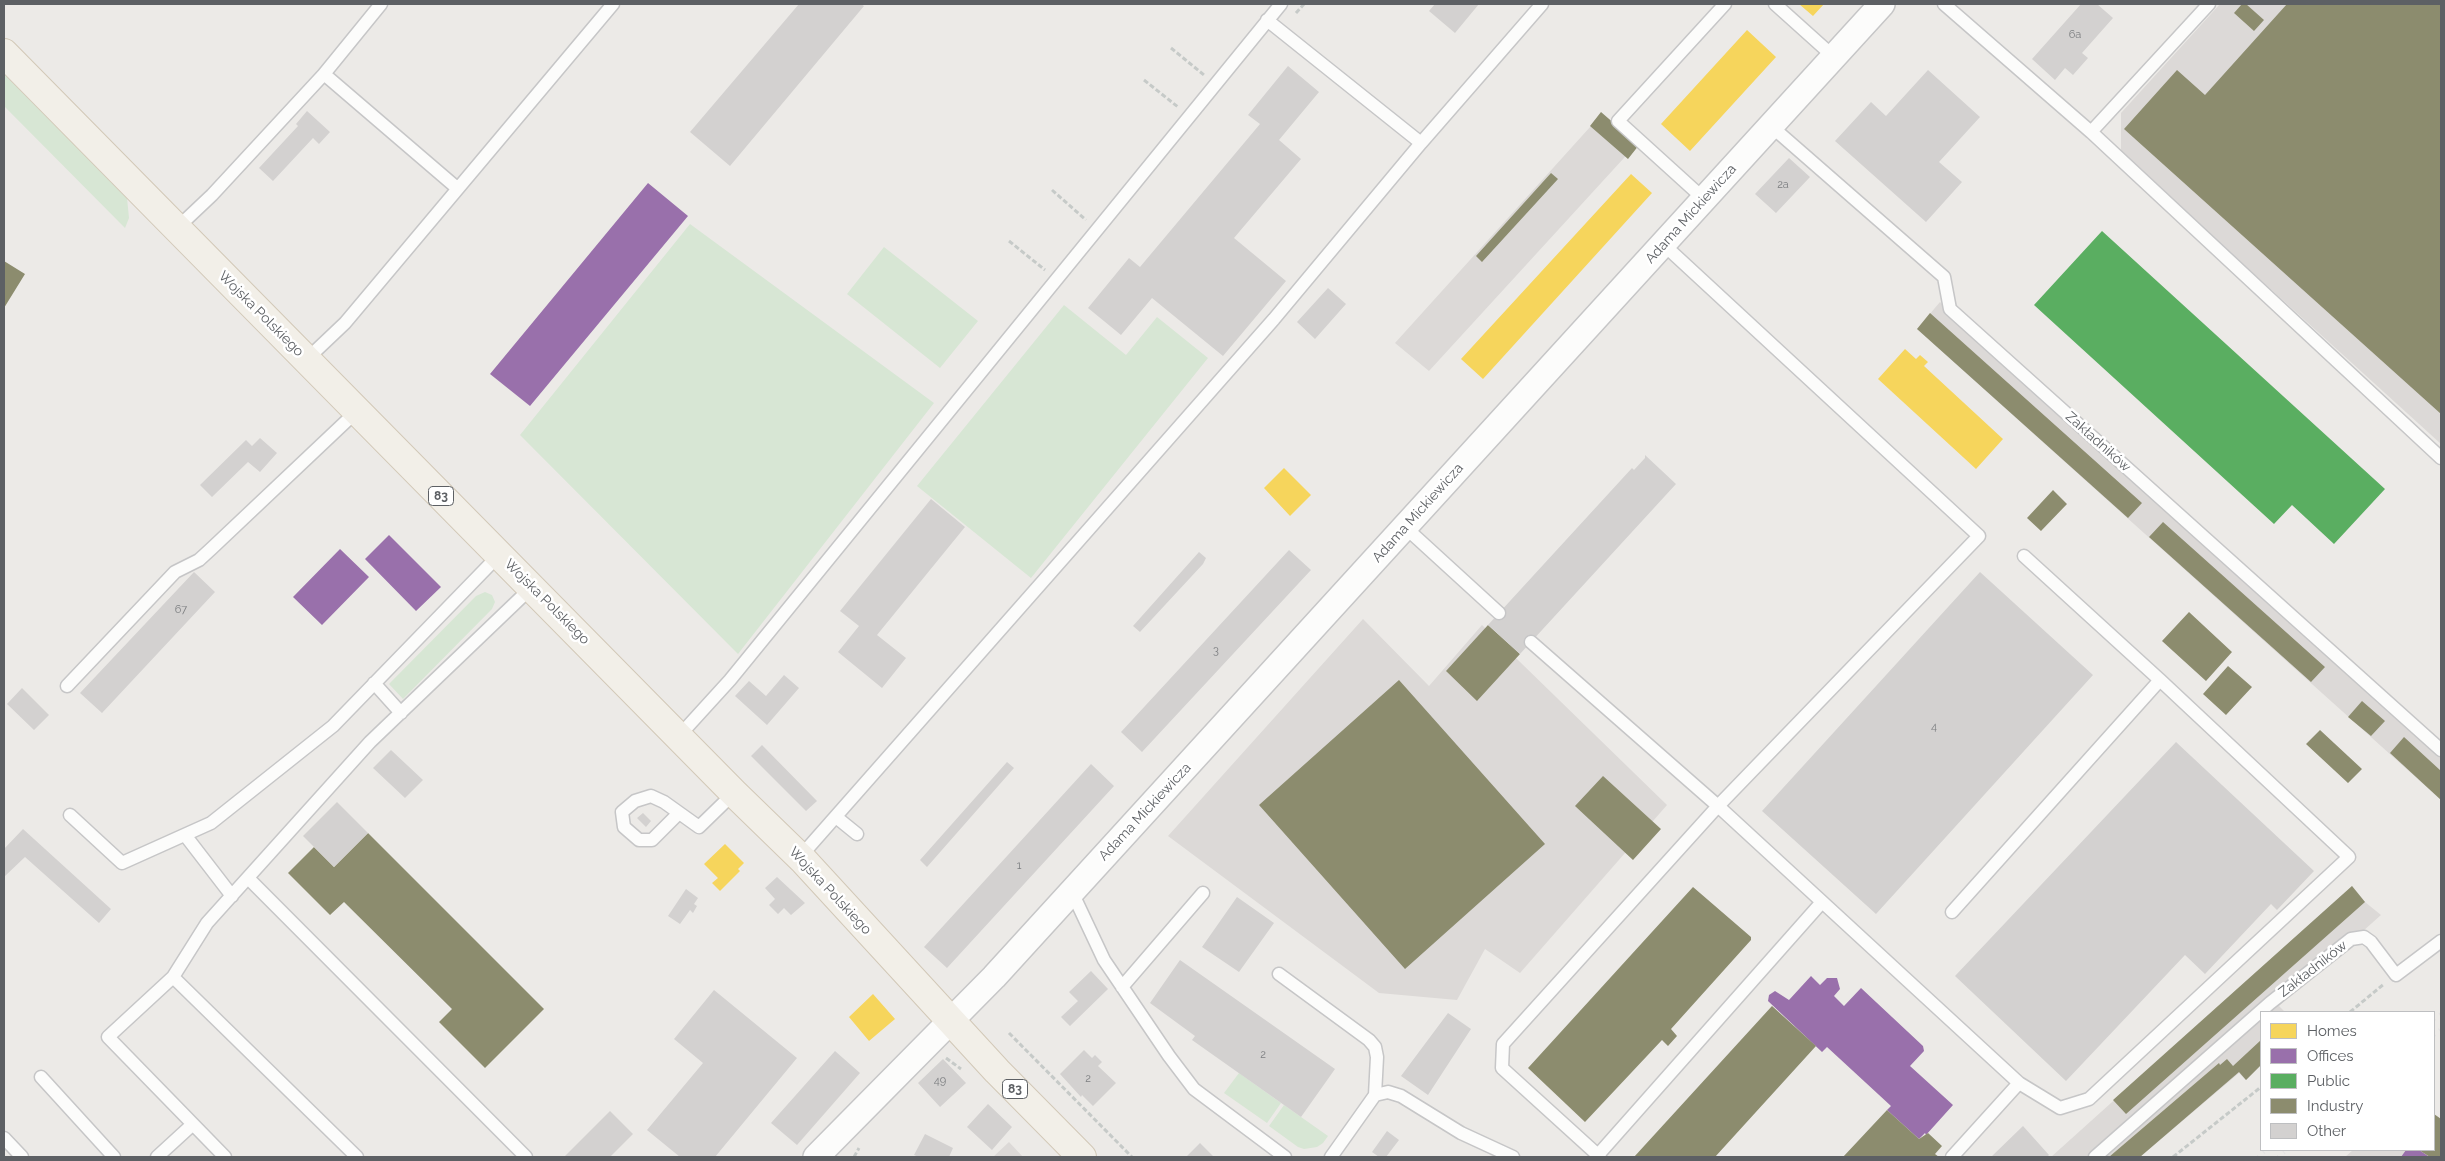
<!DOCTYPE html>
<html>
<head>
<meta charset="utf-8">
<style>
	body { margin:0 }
	#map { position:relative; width:2445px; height:1161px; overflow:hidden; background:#eceae7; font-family:Raleway,sans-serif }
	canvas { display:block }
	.frame { position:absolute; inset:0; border:5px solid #5d6064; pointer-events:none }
	.legend { position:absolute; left:2260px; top:1011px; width:175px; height:140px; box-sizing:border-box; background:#fff; border:1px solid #bebfc1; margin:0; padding:6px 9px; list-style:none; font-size:15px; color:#5d6064 }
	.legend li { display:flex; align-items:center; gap:10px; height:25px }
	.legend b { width:25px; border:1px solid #bebfc1 }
</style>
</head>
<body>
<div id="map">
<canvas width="2445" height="1161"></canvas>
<div class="frame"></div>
<ul class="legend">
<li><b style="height:14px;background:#f6d55c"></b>Homes</li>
<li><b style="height:14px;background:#9970ab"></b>Offices</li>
<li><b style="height:14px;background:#5aae61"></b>Public</li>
<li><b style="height:14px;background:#8c8c6e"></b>Industry</li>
<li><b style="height:14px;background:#d3d1d0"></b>Other</li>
</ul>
</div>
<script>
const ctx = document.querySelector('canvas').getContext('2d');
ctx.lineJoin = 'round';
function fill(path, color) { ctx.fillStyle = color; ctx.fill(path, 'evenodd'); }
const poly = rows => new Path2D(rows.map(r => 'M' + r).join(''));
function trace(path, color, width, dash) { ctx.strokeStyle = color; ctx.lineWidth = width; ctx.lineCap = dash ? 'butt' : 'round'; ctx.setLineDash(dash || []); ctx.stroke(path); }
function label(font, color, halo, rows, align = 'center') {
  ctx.font = font + ' Raleway,sans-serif'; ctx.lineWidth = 5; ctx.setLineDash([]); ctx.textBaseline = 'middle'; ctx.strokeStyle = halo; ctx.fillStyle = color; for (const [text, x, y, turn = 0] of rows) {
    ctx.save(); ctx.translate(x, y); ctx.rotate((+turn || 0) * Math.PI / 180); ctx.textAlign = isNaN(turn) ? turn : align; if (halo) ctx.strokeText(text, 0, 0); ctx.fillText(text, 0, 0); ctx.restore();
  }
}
fill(poly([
	[2220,4,2441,4,2441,444,2121,153,2121,113],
	[1600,116,1634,147,1429,371,1395,343],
	[1940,302,1960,323,2441,756,2441,800,1917,329],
	[1363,619,1429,686,1482,625,1667,805,1520,973,1485,949,1457,1000,1379,993,1168,836],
	[2352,886,2365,902,2381,915,2279,1006,2285,1012,2261,1012,2261,1065,2246,1080,2239,1073,2140,1157,2051,1157],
	[2434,1114,2441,1119,2441,1157,2345,1157,2353,1150,2434,1150],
	[1009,1142,1023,1157,993,1157]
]), '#dcd9d7');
fill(poly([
	[4,74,127,198,129,218,125,228,4,106],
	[690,224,934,403,738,654,520,435],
	[884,247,978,321,940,368,847,294],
	[1064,305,1126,355,1157,317,1208,358,1031,578,917,486],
	[485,592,492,595,495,602,492,609,403,699,389,684,476,596],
	[1239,1073,1281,1103,1267,1123,1224,1093],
	[1284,1105,1328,1136,1323,1143,1317,1147,1304,1149,1298,1147,1269,1126]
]), '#d7e6d4');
fill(poly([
	[1799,4,1824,4,1813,16],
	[1747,30,1776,57,1690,151,1661,124],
	[1631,174,1652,193,1483,379,1461,359],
	[1905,349,1916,359,1920,355,1928,362,1924,366,2003,439,1976,469,1878,379],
	[1284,468,1311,495,1290,516,1264,488],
	[725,844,744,863,738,869,740,871,720,891,712,883,718,878,704,864],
	[873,994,895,1019,869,1041,849,1017]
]), '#f6d55c');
fill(poly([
	[648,183,688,216,530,406,490,374],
	[389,535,441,587,416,611,365,559],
	[340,549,369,577,322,625,293,597],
	[1811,976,1820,985,1827,978,1837,978,1840,989,1834,996,1844,1006,1861,988,1923,1046,1924,1051,1910,1066,1953,1105,1926,1135,1925,1133,1919,1139,1887,1110,1891,1106,1827,1047,1822,1052,1768,1001,1769,995,1775,991,1789,1000],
	[2406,1150,2419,1150,2428,1156,2401,1157]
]), '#9970ab');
fill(poly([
	[2102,231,2385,489,2334,544,2292,505,2274,524,2034,305]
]), '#5aae61');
fill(poly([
	[2242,4,2246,4,2264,20,2254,31,2234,13],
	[2287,4,2441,4,2441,414,2124,129,2177,70,2205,95],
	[1601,112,1639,145,1628,159,1590,126],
	[1551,173,1558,179,1482,262,1476,256],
	[4,261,25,274,4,308],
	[1930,313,2142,503,2128,518,1917,329],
	[2053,490,2067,504,2041,531,2027,518],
	[2163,522,2325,667,2311,682,2149,537],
	[2189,612,2232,652,2206,681,2162,641],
	[1488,625,1520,654,1477,701,1446,671],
	[2228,666,2252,687,2226,715,2203,694],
	[1399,680,1545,844,1405,969,1259,805],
	[2362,701,2385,721,2371,736,2348,717],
	[2320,730,2362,769,2348,783,2306,744],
	[2404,737,2441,771,2441,800,2390,753],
	[1603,776,1661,829,1633,860,1575,806],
	[368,833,544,1009,485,1068,439,1022,452,1009,344,902,330,915,288,873,314,847,334,867],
	[2352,886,2365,902,2126,1114,2113,1100],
	[1693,887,1751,937,1751,940,1671,1029,1677,1036,1668,1046,1662,1040,1585,1122,1528,1068],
	[1772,1006,1816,1046,1715,1157,1634,1157],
	[2261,1040,2261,1065,2246,1080,2239,1072,2140,1157,2109,1157,2219,1063,2220,1065,2227,1059,2233,1066],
	[1887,1110,1919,1139,1928,1133,1942,1146,1935,1154,1939,1157,1843,1157],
	[2434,1114,2441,1119,2441,1157,2430,1157,2419,1150,2434,1150]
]), '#8c8c6e');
fill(poly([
	[799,4,861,4,864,6,730,166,690,132],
	[1435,4,1479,4,1455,33,1429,11],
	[2081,4,2097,4,2113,18,2082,53,2088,58,2073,75,2065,68,2055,80,2032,59],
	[1288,66,1319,92,1279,140,1301,159,1234,238,1286,281,1223,356,1152,298,1121,335,1088,308,1129,258,1140,267,1260,124,1248,115],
	[1928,70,1980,117,1939,162,1962,182,1926,222,1835,141,1871,102,1886,116],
	[307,111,330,132,319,144,313,138,273,181,259,168,298,126,296,124],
	[1789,158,1810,177,1776,213,1755,194],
	[1328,288,1346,304,1315,339,1297,322],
	[260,438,277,453,260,472,248,462,212,497,200,485,246,440,252,446],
	[1645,455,1676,484,1520,654,1488,625,1632,468,1634,470,1645,458],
	[931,499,965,527,877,635,906,658,882,688,838,652,859,626,840,611],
	[1289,550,1311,570,1142,752,1121,732],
	[1199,552,1206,558,1203,564,1140,632,1133,626],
	[194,572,215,592,102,713,80,693],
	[1980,572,2093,675,1876,914,1762,811],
	[784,675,799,688,767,725,735,696,749,681,766,696],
	[22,688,49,715,34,730,7,704],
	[2176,742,2314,871,2277,910,2271,904,2205,974,2185,955,2066,1081,1955,976],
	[762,745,817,801,806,811,751,756],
	[391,750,423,780,405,798,373,768],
	[1007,762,1014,768,927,867,920,860],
	[1091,764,1114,786,947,968,924,947],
	[337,802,368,833,334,867,303,836],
	[643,813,651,821,646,827,637,818],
	[23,829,111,909,99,923,25,857,4,877,4,849],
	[777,877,805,903,791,915,784,908,778,914,769,905,775,899,765,888],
	[686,889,698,898,694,904,697,906,693,913,690,910,680,924,668,916],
	[1237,897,1274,923,1239,972,1202,947],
	[1180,960,1335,1069,1301,1117,1192,1040,1195,1036,1150,1003],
	[1091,971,1108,989,1070,1026,1061,1017,1078,1001,1069,992],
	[714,990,797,1058,715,1157,680,1157,647,1130,703,1063,674,1039],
	[1448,1013,1471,1029,1428,1095,1401,1076],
	[1084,1050,1092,1058,1095,1055,1102,1062,1098,1066,1116,1083,1093,1106,1082,1095,1081,1097,1060,1074],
	[835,1051,860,1073,797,1145,771,1123],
	[943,1059,966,1083,940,1107,918,1083],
	[988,1104,1012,1127,992,1150,967,1127],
	[610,1111,633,1134,610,1157,564,1157],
	[2023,1126,2049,1155,2047,1157,1991,1157],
	[1387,1131,1399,1140,1386,1157,1379,1157,1372,1152],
	[925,1134,953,1148,949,1157,919,1157,914,1155],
	[1200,1143,1214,1157,1186,1157]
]), '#d3d1d0');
const service = poly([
	[1775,4,1834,57],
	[1944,4,2091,132,2209,4],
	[1267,20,1421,143,1542,4],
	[324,74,457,188],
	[1771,126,1944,277,1950,309,2441,750],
	[2089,130,2441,458],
	[1704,199,1618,121,1725,4],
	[176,229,212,195,324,74,381,4],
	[306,360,345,323,613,4],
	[1406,528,1499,613],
	[1531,642,1718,806,2019,1083,1952,1157],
	[374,683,401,713],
	[67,686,175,572,199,560,211,549,357,411],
	[679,736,730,680,1281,4],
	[679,813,652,840,639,840,624,827,622,812,635,801,651,796,664,802,699,827,734,793],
	[70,815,122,863,211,823,333,726,500,554],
	[836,817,857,834],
	[185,835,232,896],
	[800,857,1274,319,1421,143],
	[248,878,526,1157],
	[1072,892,1104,960,1169,1056,1194,1089,1285,1157],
	[1952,912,2160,680],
	[1279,974,1369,1040,1375,1047,1377,1057,1375,1095],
	[173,977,108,1037,225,1157],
	[1122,987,1203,893],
	[41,1077,114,1157],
	[2019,1083,2060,1108,2089,1099,2349,857,2160,680,2024,556],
	[4,1138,22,1157],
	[1598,1155,1822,902],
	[157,1157,193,1124],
	[357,1157,173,977,207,923,370,742,532,587],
	[1331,1157,1375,1095,1388,1092,1401,1096,1461,1133,1513,1157],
	[1600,1157,1502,1068,1503,1044,1718,806,1979,536,1663,244],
	[2095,1157,2270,1003,2351,939,2364,937,2371,942,2396,975,2441,941]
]);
const minor = poly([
	[816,1157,994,977,1882,4]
]);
const primary = poly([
	[4,53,734,793,804,861,997,1071,1082,1157]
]);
trace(service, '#c6c6c7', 15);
trace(minor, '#c6c6c7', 28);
trace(primary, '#d2c8b7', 30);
trace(poly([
	[1296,13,1304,4],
	[1171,48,1204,75],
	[1144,80,1178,107],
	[1052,190,1086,220],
	[1009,241,1045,270],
	[2350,1012,2384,984],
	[1009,1033,1132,1157],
	[946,1058,961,1069],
	[854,1157,859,1148],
	[2173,1157,2261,1087]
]), '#c6cac8', 3, [5, 2.5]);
trace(service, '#fcfcfb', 12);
trace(minor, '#fcfcfb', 25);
trace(primary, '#f2efe8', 28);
trace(poly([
	[2434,1019,2441,1014],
	[2434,1035,2441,1029],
	[2258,1157,2266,1150],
	[2278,1157,2287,1150]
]), '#e3e2e2', 4, [1, 6]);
label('11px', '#7c7e80', null, [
	["6a",2075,35],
	["2a",1783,185],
	["67",181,610],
	["3",1216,651],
	["4",1934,727],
	["1",1019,866],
	["2",1263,1055],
	["2",1088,1079],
	["49",940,1081]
]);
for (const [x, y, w] of [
	[441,496,25],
	[1015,1089,25]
]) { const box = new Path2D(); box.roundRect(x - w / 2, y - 9.5, w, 19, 4); ctx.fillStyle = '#fff'; ctx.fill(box); trace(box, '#5d6064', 1); }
label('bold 12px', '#5d6064', null, [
	["83",441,496],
	["83",1015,1089]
]);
label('14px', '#5d6064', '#fff', [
	["Adama Mickiewicza",1691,214,-48],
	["Wojska Polskiego",261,314,45],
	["Zakładników",2098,442,42],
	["Adama Mickiewicza",1418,513,-48],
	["Wojska Polskiego",547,602,45],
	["Adama Mickiewicza",1145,812,-47],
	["Wojska Polskiego",830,891,47],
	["Zakładników",2313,969,-38]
]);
</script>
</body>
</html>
